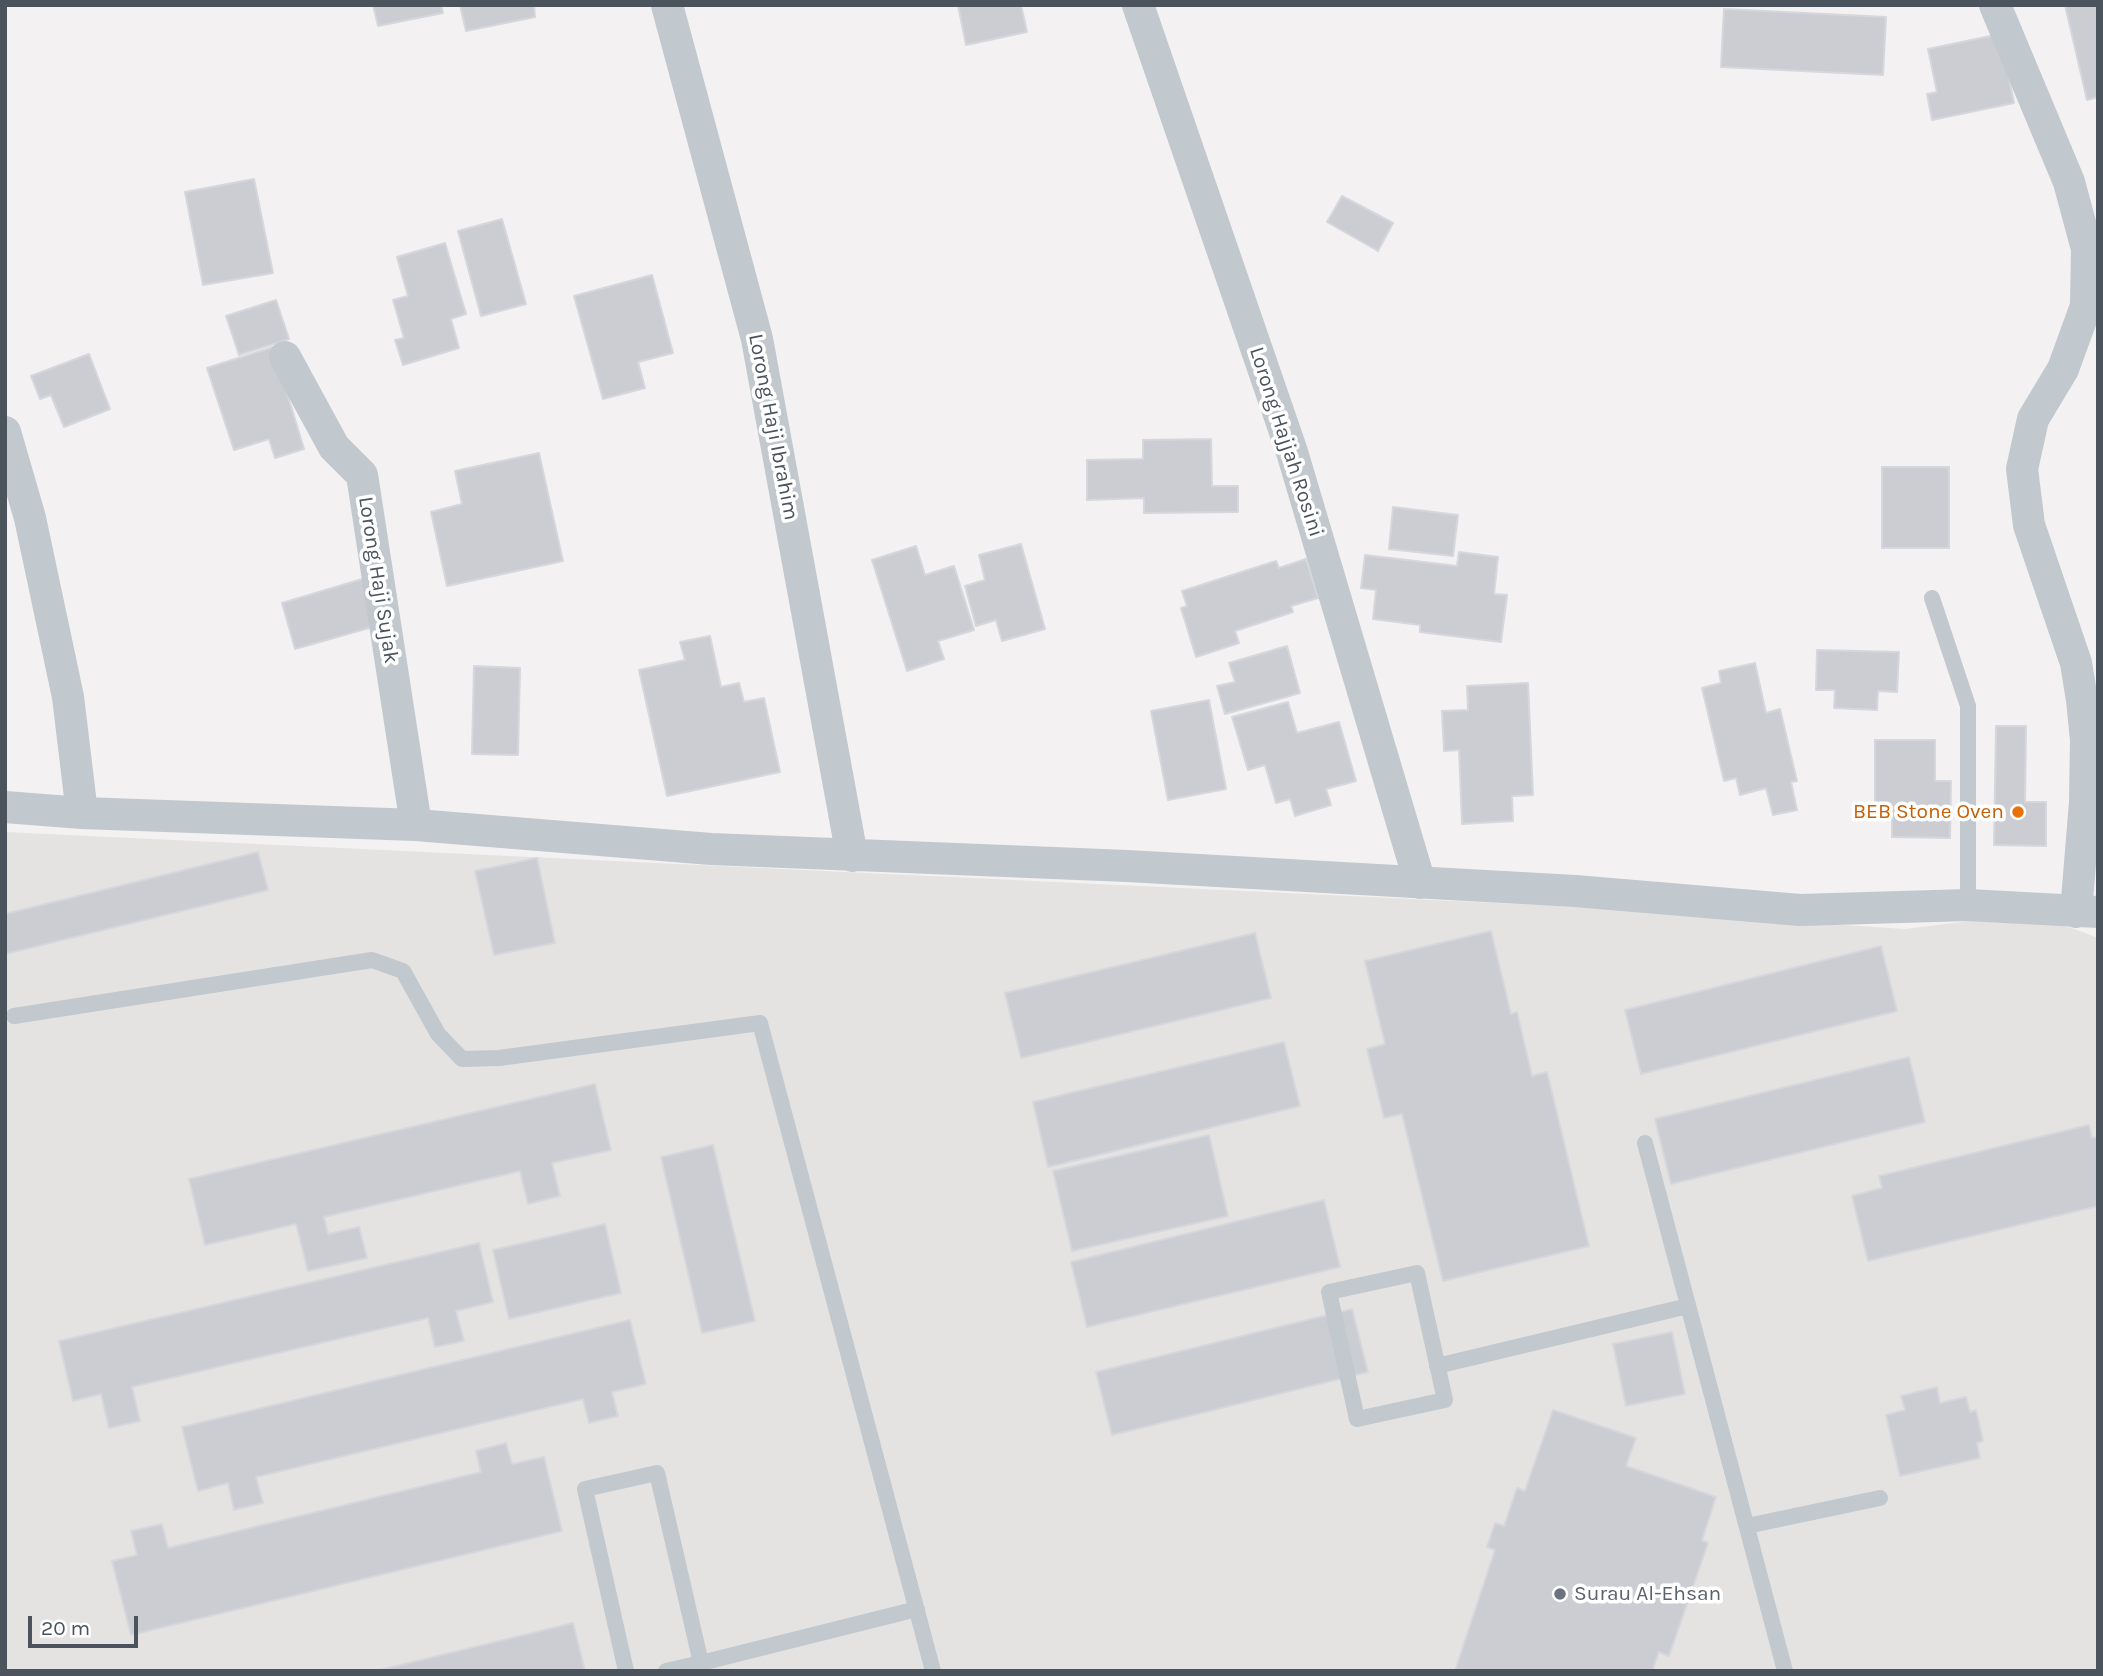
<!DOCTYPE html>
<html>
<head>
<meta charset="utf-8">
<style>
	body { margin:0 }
	#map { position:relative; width:2103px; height:1676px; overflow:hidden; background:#f3f1f1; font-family:Karla,sans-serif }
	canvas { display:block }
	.frame { position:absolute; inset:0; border:7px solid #4b535d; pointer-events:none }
	.scale { position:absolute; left:28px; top:1616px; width:110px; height:32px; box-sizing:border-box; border:4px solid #4b535d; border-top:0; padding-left:9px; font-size:21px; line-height:24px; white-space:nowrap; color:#4b535d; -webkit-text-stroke:5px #fff; paint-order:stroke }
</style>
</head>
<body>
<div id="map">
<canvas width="2103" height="1676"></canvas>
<div class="frame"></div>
<div class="scale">20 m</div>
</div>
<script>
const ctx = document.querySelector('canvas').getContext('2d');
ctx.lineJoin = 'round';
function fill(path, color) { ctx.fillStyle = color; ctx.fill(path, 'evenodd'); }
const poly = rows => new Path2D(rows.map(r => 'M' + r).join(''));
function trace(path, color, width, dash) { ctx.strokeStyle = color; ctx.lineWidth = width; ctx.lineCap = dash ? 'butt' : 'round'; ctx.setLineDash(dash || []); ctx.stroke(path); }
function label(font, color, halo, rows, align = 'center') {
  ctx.font = font + ' Karla,sans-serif'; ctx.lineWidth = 7; ctx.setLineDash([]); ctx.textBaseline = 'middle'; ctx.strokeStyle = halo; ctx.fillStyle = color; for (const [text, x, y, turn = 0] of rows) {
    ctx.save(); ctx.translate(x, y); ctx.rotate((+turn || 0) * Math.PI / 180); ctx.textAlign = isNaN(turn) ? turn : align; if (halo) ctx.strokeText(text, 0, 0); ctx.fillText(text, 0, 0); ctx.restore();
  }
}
fill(poly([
	[5,832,1559,906,1905,929,2011,916,2069,927,2098,938,2098,1671,5,1671]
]), '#e4e3e2');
const building = poly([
	[373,5,441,5,443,13,378,26,373,5],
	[460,5,534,5,535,17,466,31,460,5],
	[958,5,1021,5,1027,32,966,45,958,5],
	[2065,5,2098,5,2098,97,2087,100,2065,5],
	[1724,9,1886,17,1883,75,1721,67,1724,9],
	[2000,34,2014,103,1932,120,1927,94,1937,92,1928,49,2000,34],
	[254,179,273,273,203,285,185,192,254,179],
	[1342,196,1393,223,1378,251,1327,222,1342,196],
	[502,219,526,304,481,316,458,231,502,219],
	[445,243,466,314,451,319,459,348,403,365,395,340,404,338,393,300,408,296,397,257,445,243],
	[652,275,673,353,638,362,645,388,603,399,574,296,652,275],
	[276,300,289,339,239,355,226,316,276,300],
	[273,347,304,449,275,458,269,439,234,450,207,368,273,347],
	[89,354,110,409,64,427,51,395,40,399,31,376,89,354],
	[1211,439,1212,486,1238,486,1238,512,1144,513,1144,498,1087,500,1087,460,1143,459,1143,440,1211,439],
	[539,453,563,561,447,586,431,512,462,504,455,471,539,453],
	[1882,467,1949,467,1949,548,1882,548,1882,467],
	[1393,507,1458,515,1453,556,1389,549,1393,507],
	[1021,544,1045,629,1002,641,996,620,976,626,965,586,985,580,979,555,1021,544],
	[916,546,925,575,954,566,974,630,938,641,944,659,907,671,872,560,916,546],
	[1459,552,1498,557,1494,594,1507,595,1501,642,1420,632,1420,625,1373,619,1376,590,1361,588,1365,555,1457,566,1459,552],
	[1306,559,1318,598,1291,606,1293,612,1235,631,1239,643,1196,657,1181,608,1187,606,1182,591,1276,561,1279,568,1306,559],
	[369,577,383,624,295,649,282,603,369,577],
	[710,636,721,687,739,683,744,702,764,698,780,772,667,796,639,670,685,660,680,642,710,636],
	[1287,646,1300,693,1225,714,1217,686,1235,682,1229,663,1287,646],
	[1817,650,1899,652,1897,692,1878,691,1877,710,1834,708,1835,690,1816,690,1817,650],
	[1755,663,1766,713,1780,709,1797,781,1791,782,1797,810,1773,815,1766,788,1740,795,1736,778,1724,781,1702,688,1721,683,1719,671,1755,663],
	[474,666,520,668,518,755,472,754,474,666],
	[1528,683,1533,795,1512,796,1513,821,1462,824,1459,750,1444,751,1442,711,1468,710,1467,686,1528,683],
	[1209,700,1226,789,1168,800,1151,711,1209,700],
	[1288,702,1297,733,1339,722,1356,781,1326,789,1331,805,1295,816,1290,799,1276,803,1265,765,1248,770,1232,717,1288,702],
	[1996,726,2026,726,2025,802,2046,802,2046,846,1994,845,1996,726],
	[1875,740,1935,740,1935,781,1951,781,1950,838,1892,837,1892,818,1875,818,1875,740],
	[258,852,268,890,5,954,5,914,258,852],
	[537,858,555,943,494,955,475,871,537,858],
	[1491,931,1511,1014,1517,1012,1532,1076,1547,1072,1589,1246,1443,1281,1402,1114,1384,1118,1367,1049,1385,1044,1365,961,1491,931],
	[1255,933,1271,998,1021,1058,1005,993,1255,933],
	[1881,946,1897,1011,1641,1074,1625,1010,1881,946],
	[1284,1042,1300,1106,1048,1167,1033,1102,1284,1042],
	[1909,1057,1925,1122,1671,1184,1655,1119,1909,1057],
	[595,1084,611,1150,552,1163,560,1196,528,1204,520,1171,324,1217,328,1234,359,1227,367,1258,308,1271,296,1224,205,1245,189,1179,595,1084],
	[2089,1125,2092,1138,2098,1137,2098,1206,1868,1261,1852,1196,1882,1188,1879,1176,2089,1125],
	[1209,1135,1228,1216,1072,1251,1053,1171,1209,1135],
	[713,1145,755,1321,702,1333,661,1157,713,1145],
	[1324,1200,1340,1267,1087,1327,1071,1262,1324,1200],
	[605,1224,621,1293,509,1319,493,1250,605,1224],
	[479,1243,493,1302,456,1311,464,1341,435,1347,428,1318,132,1387,140,1421,109,1428,101,1394,73,1401,59,1341,479,1243],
	[1352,1309,1368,1372,1112,1435,1096,1372,1352,1309],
	[630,1320,646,1384,612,1392,618,1416,589,1423,583,1399,256,1477,263,1503,234,1510,228,1483,198,1491,182,1427,630,1320],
	[1672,1332,1685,1394,1626,1406,1613,1344,1672,1332],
	[1937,1387,1940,1403,1966,1397,1970,1412,1976,1410,1983,1441,1977,1443,1980,1458,1900,1476,1886,1415,1905,1410,1901,1396,1937,1387],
	[1553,1410,1636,1438,1626,1466,1716,1497,1702,1540,1708,1543,1669,1656,1659,1652,1652,1671,1455,1671,1495,1550,1487,1547,1495,1523,1504,1526,1517,1488,1525,1491,1553,1410],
	[506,1443,512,1464,544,1457,562,1531,131,1635,112,1561,137,1555,131,1531,162,1524,168,1548,481,1472,476,1451,506,1443],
	[573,1623,585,1671,376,1671,573,1623]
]);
fill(building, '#cccdd3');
trace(building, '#d6d7dc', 2);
trace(poly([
	[1932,598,1968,706,1968,905],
	[14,1016,372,960,403,971,438,1034,462,1059,499,1058,760,1023,933,1671],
	[1645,1143,1785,1671],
	[1417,1273,1445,1400,1357,1419,1329,1292,1417,1273],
	[1437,1366,1688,1306],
	[1747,1526,1880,1498],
	[626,1671,585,1489,657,1473,701,1663,666,1671],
	[703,1671,701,1663,917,1609]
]), '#c1c8ce', 16);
trace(poly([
	[667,5,757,339,852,856],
	[1138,5,1292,452,1420,883],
	[1995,5,2069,182,2087,249,2086,306,2063,369,2033,419,2022,469,2029,525,2076,663,2082,700,2086,740,2085,802,2076,912],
	[285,357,334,447,362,475,416,825],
	[5,432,30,518,68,697,82,813],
	[5,807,82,813,416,825,711,849,1127,866,1575,891,1800,910,1968,905,2098,912]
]), '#c1c8ce', 32);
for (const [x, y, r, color] of [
	[2018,812,7,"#e8710a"],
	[1560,1594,7,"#6b7280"]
]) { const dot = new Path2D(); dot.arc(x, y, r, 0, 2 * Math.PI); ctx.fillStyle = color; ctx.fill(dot); trace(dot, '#fff', 2.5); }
label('21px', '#4b535d', '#fff', [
	["Lorong Haji Ibrahim",773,427,79],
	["Lorong Hajjah Rosini",1286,442,72],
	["Lorong Haji Sujak",378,580,81]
]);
label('21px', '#c56008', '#fff', [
	["BEB Stone Oven",2004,812]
], 'right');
label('21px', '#5b616d', '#fff', [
	["Surau Al-Ehsan",1574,1594]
], 'left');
</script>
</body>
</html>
